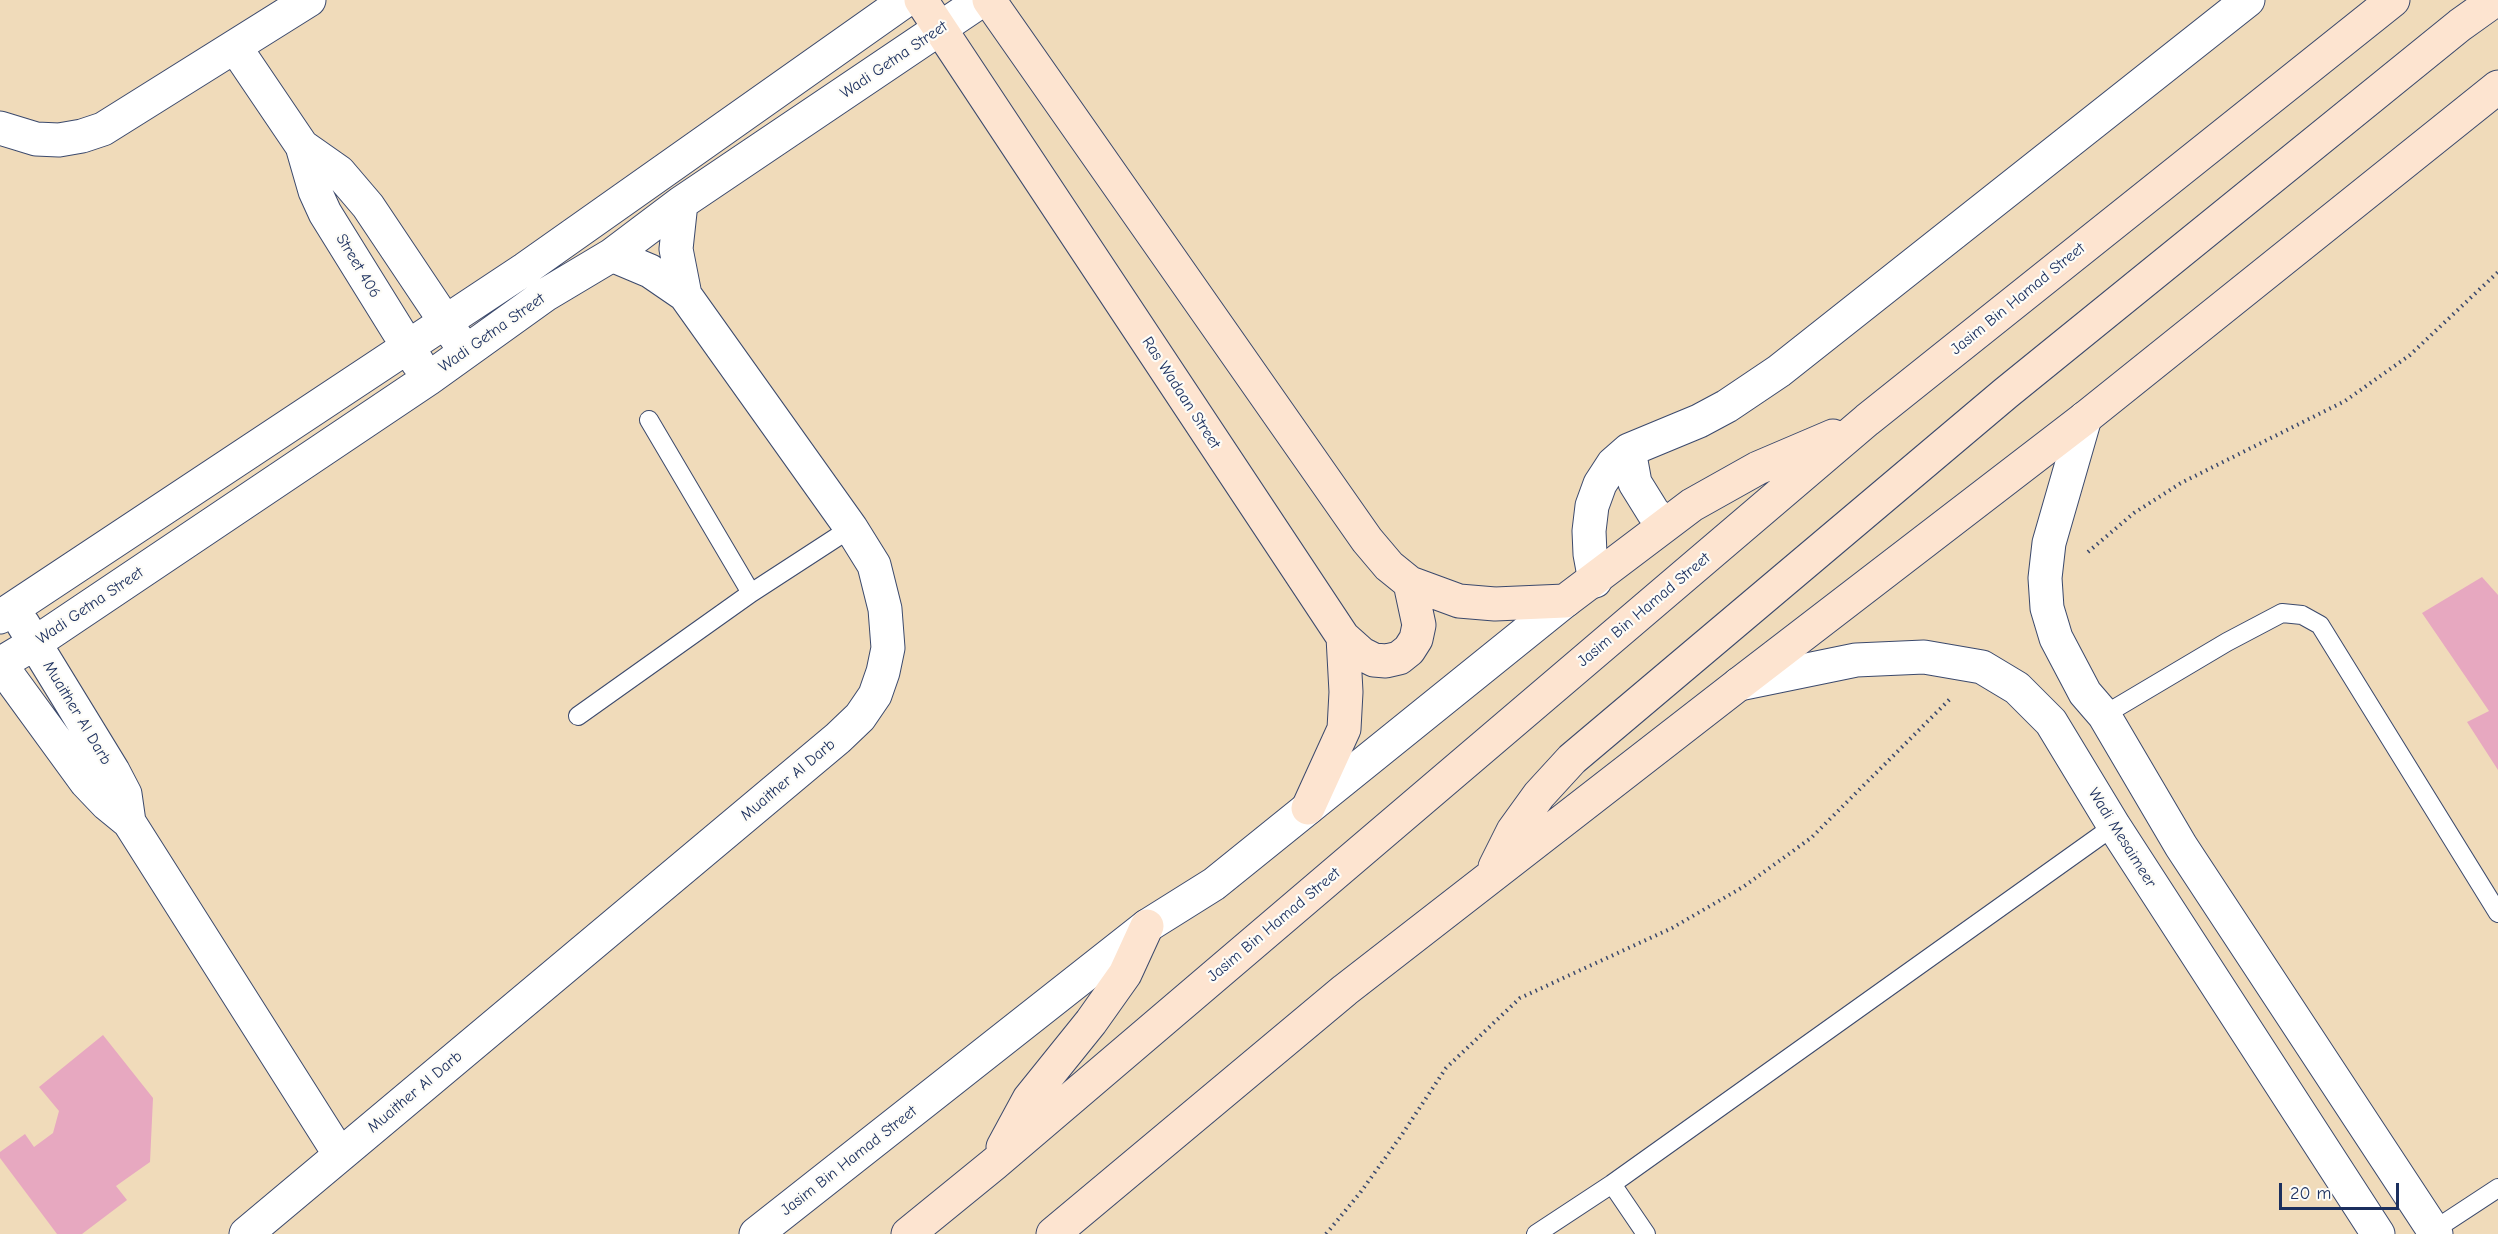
<!DOCTYPE html>
<html>
<head>
<meta charset="utf-8">
<style>
	body { margin:0 }
	#map { position:relative; width:2498px; height:1234px; overflow:hidden; background:#f0dbba; font-family:"Comic Neue",sans-serif }
	canvas { display:block }
	.scale { position:absolute; left:2279px; top:1183px; width:120px; height:27px; box-sizing:border-box; border:3px solid #1b2f5e; border-top:0; padding-left:8px; font-size:18px; line-height:21px; white-space:nowrap; color:#1b2f5e; -webkit-text-stroke:4px #fdfcf7; paint-order:stroke }
</style>
</head>
<body>
<div id="map">
<canvas width="2498" height="1234"></canvas>
<div class="scale">20 m</div>
</div>
<script>
const ctx = document.querySelector('canvas').getContext('2d');
ctx.lineJoin = 'round';
function fill(path, color) { ctx.fillStyle = color; ctx.fill(path, 'evenodd'); }
const poly = rows => new Path2D(rows.map(r => 'M' + r).join(''));
function trace(path, color, width, dash) { ctx.strokeStyle = color; ctx.lineWidth = width; ctx.lineCap = dash ? 'butt' : 'round'; ctx.setLineDash(dash || []); ctx.stroke(path); }
function label(font, color, halo, rows, align = 'center') {
  ctx.font = font + ' "Comic Neue",sans-serif'; ctx.lineWidth = 4.5; ctx.setLineDash([]); ctx.textBaseline = 'middle'; ctx.strokeStyle = halo; ctx.fillStyle = color; for (const [text, x, y, turn = 0] of rows) {
    ctx.save(); ctx.translate(x, y); ctx.rotate((+turn || 0) * Math.PI / 180); ctx.textAlign = isNaN(turn) ? turn : align; if (halo) ctx.strokeText(text, 0, 0); ctx.fillText(text, 0, 0); ctx.restore();
  }
}
fill(poly([
	[2482,577,2498,595,2498,770,2467,722,2489,711,2422,613],
	[103,1035,153,1098,150,1162,116,1186,127,1200,82,1234,57,1234,0,1158,0,1152,25,1134,34,1147,53,1133,59,1111,39,1087]
]), '#e7a8c0');
const lane = poly([
	[649,420,751,593],
	[2104,715,2227,642,2282,613,2302,615,2320,625,2498,913],
	[578,716,751,593,851,528],
	[1612,1184,1646,1234],
	[2434,1230,2498,1188],
	[1536,1234,1612,1184,2114,826]
]);
const street = poly([
	[235,47,302,146,339,172,368,206,457,339],
	[0,128,36,139,59,140,82,136,103,129,309,0],
	[302,146,315,191,325,213,418,363],
	[681,203,676,249,685,295],
	[2085,418,2049,543,2045,578,2047,608,2056,638,2085,693,2104,715,2181,846,2436,1234],
	[1629,450,1635,483,1653,512,1665,524],
	[1595,581,1590,554,1589,531,1592,506,1600,484,1613,464,1629,450,1699,421,1727,406,1779,371,2248,0],
	[0,617,525,269,906,0],
	[23,624,113,771,125,794,129,822],
	[0,664,35,643,428,379,545,295,612,255,681,203,982,0],
	[0,664,86,782,107,804,129,822,340,1155],
	[1739,684,1856,660,1924,657,1982,667,2017,688,2051,722,2114,826,2378,1234],
	[246,1234,838,738,860,717,875,695,883,672,888,648,885,609,874,565,851,528,685,295,650,271,612,255],
	[756,1234,1147,926,1214,884,1565,601]
]);
const secondary = poly([
	[921,0,1343,637,1346,692,1344,729,1308,808],
	[989,0,1367,540,1389,566,1410,583,1459,601,1495,604,1565,601,1692,505,1758,468,1833,436],
	[1343,637,1362,654,1374,660,1386,661,1399,658,1409,650,1416,639,1419,625,1410,583],
	[1495,867,1513,831,1539,795,1572,759,2006,393,2460,25,2495,0],
	[1003,1147,1029,1099,1091,1022,1125,974,1147,926],
	[908,1234,994,1164,1867,420,2393,0],
	[1053,1234,1345,990,1739,684,2085,418,2498,87]
]);
trace(lane, '#3b496c', 20);
trace(street, '#3b496c', 35);
trace(secondary, '#3b496c', 35);
trace(poly([
	[2088,552,2134,513,2181,483,2345,401,2410,355,2498,272],
	[1326,1234,1360,1193,1401,1136,1446,1068,1520,998,1672,928,1743,887,1811,838,1950,699]
]), '#3b496c', 4, [1.5, 4.5]);
trace(lane, '#fff', 18);
trace(street, '#fff', 33);
trace(secondary, '#fde4d0', 33);
label('16px', '#1b2f5e', '#fdfcf7', [
	["Wadi Getna Street",894,60,-34],
	["Street 406",358,266,59],
	["Jasim Bin Hamad Street",2018,299,-39],
	["Wadi Getna Street",492,333,-35],
	["Ras Wadaan Street",1181,393,57],
	["Wadi Getna Street",90,606,-34],
	["Jasim Bin Hamad Street",1644,610,-40],
	["Muaither Al Darb",77,713,59],
	["Muaither Al Darb",788,780,-40],
	["Wadi Mesaimeer",2122,838,58],
	["Jasim Bin Hamad Street",1274,925,-40],
	["Muaither Al Darb",415,1092,-40],
	["Jasim Bin Hamad Street",849,1161,-38]
]);
</script>
</body>
</html>
